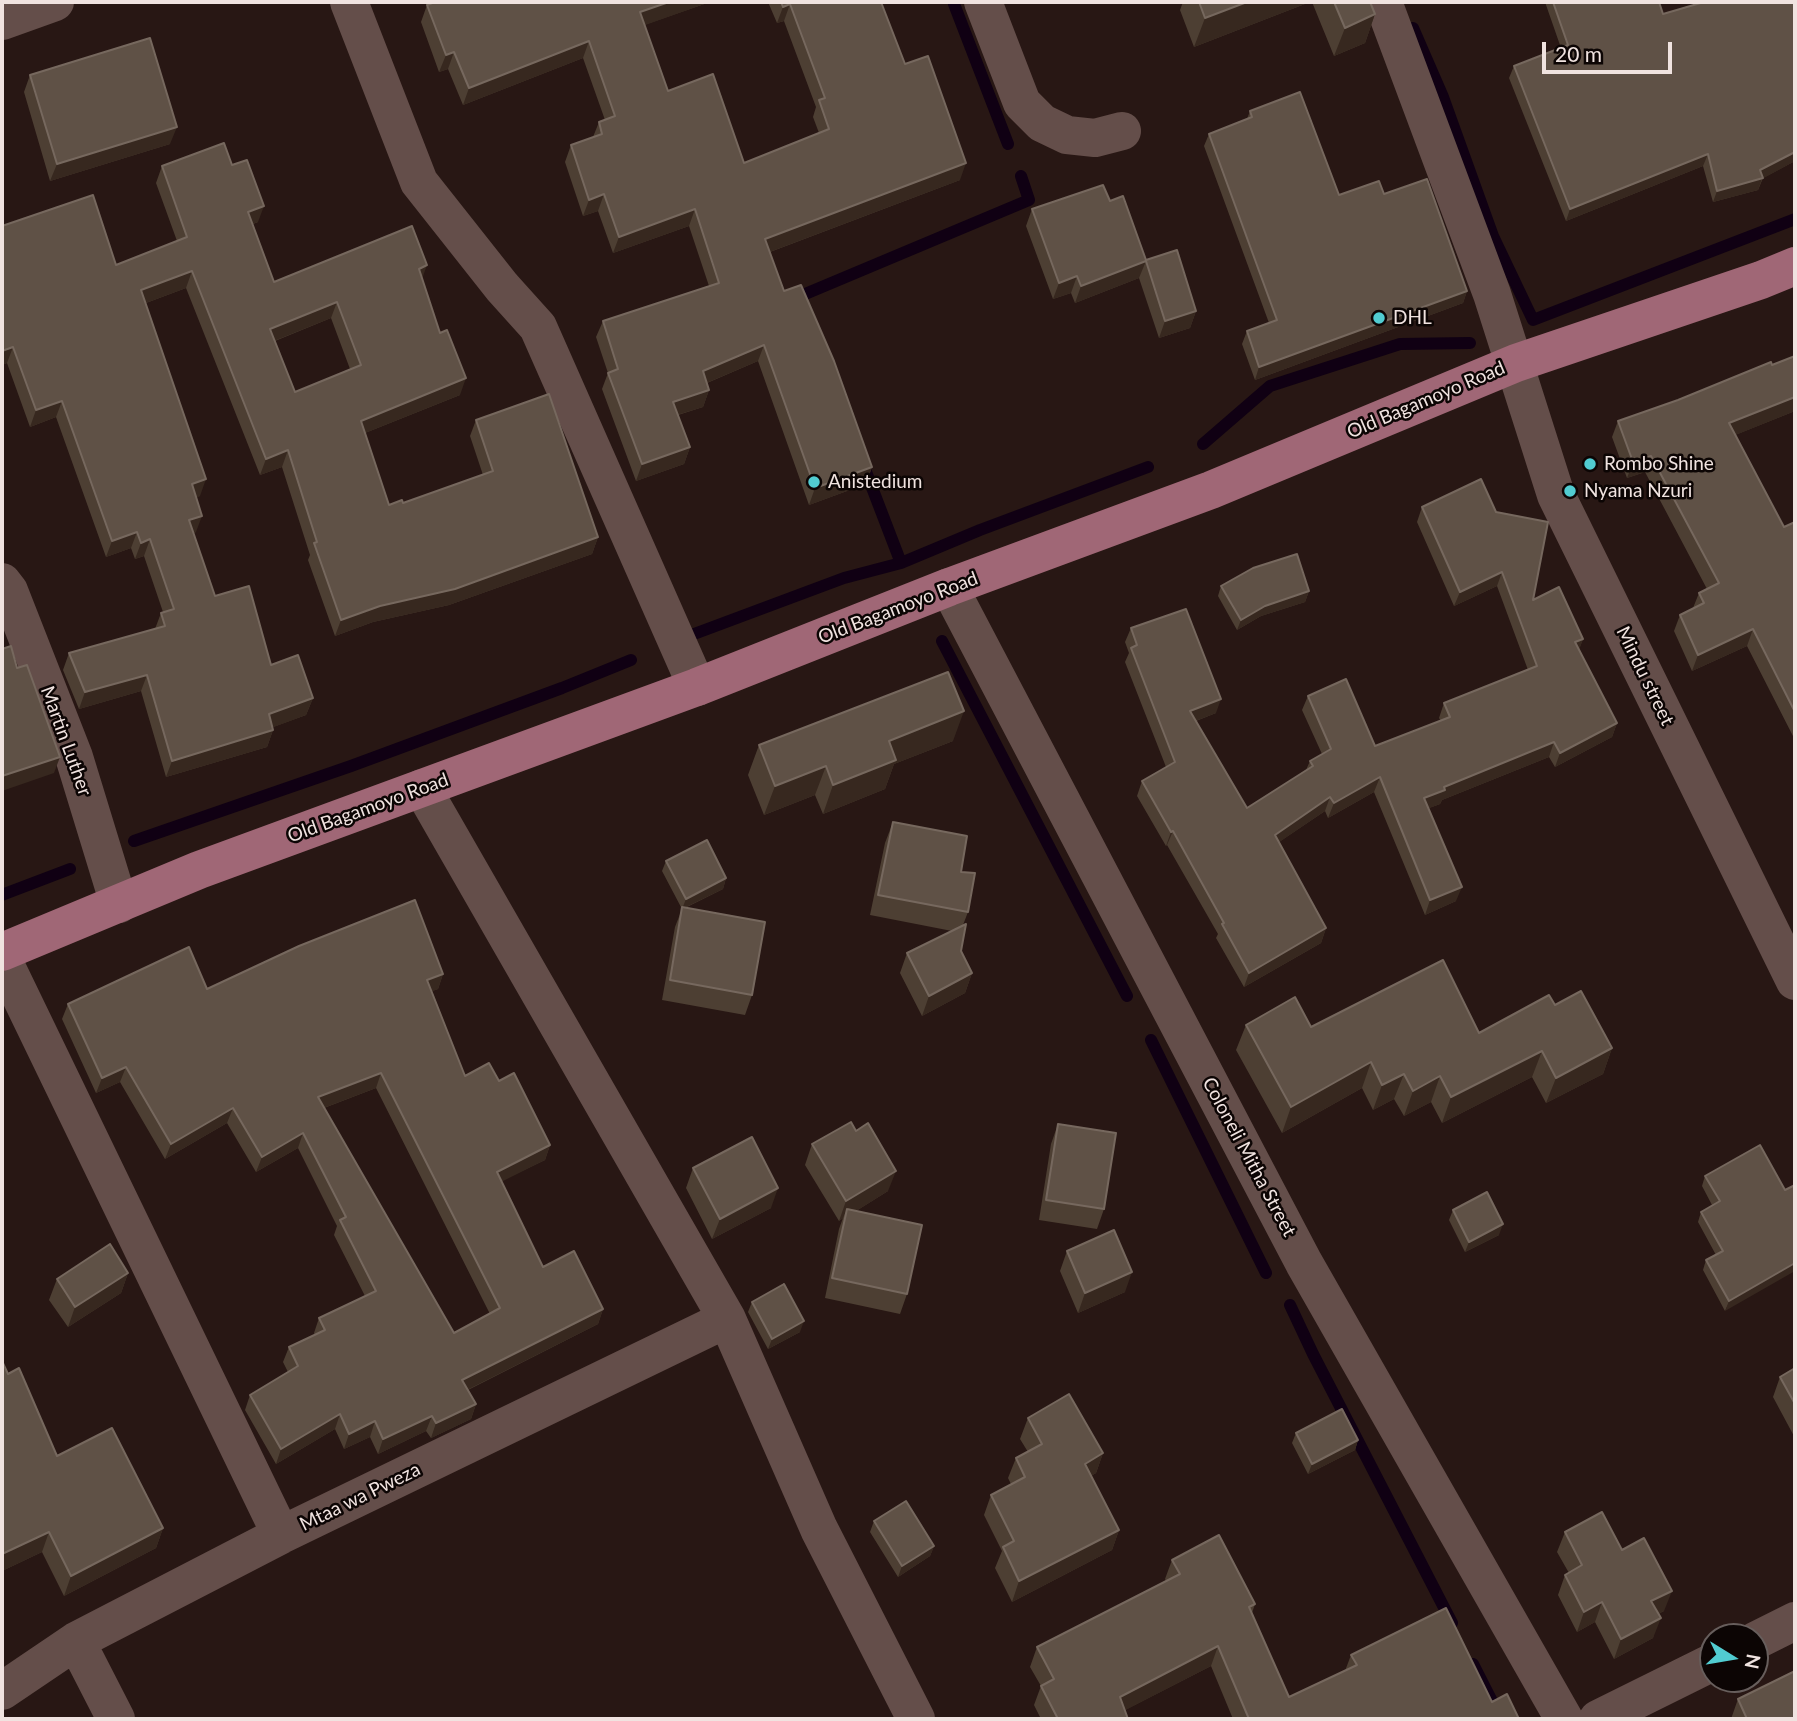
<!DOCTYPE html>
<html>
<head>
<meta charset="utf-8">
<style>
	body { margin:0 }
	#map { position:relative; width:1797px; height:1721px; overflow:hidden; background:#281714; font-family:Lato,sans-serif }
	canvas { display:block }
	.frame { position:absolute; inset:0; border:4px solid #f0e3e0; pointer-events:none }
	.north { position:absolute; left:1699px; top:1623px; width:70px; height:70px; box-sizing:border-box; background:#0c0504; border:2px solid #675e5c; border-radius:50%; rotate:101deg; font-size:19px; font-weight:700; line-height:28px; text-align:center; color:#f0e3e0 }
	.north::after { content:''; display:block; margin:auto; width:24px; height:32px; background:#51ccd1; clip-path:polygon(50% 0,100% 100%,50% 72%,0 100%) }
	.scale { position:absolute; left:1542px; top:42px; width:130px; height:32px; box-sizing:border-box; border:4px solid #f0e3e0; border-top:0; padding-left:9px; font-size:21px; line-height:24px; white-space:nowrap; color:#f0e3e0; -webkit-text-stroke:5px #0c0504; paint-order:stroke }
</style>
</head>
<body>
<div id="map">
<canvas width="1797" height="1721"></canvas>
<div class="frame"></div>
<div class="north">N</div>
<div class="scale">20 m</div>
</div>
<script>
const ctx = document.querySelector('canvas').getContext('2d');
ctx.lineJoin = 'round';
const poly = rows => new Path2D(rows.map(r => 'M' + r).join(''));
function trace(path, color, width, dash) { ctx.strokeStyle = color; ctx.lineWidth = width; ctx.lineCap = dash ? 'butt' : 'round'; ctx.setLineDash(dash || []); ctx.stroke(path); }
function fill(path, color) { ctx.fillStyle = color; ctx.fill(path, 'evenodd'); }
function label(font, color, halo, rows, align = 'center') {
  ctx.font = font + ' Lato,sans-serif'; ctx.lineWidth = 5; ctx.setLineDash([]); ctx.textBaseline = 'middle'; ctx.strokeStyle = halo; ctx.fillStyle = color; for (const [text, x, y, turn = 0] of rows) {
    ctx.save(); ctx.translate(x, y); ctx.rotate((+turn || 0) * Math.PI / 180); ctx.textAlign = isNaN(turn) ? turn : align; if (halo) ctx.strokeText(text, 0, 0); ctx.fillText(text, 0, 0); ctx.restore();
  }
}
trace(poly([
	[954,4,1008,144],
	[1413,28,1443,97,1493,236,1533,320,1795,219],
	[801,304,798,297,1029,200,1021,176],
	[1203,444,1270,386,1400,344,1470,343],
	[863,464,901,563],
	[686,637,844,578,901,563,980,530,1148,467],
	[942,641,1127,996],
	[134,841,351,766,562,688,631,660],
	[2,895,70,869],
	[1151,1040,1266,1273],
	[1290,1305,1313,1354,1452,1623],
	[1473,1664,1501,1719]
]), '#100013', 12);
trace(poly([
	[349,2,419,182,502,287,538,327,697,687],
	[983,2,1022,103,1042,123,1067,135,1095,138,1122,131],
	[1383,2,1492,294,1556,495,1795,981],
	[2,21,55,2],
	[2,582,9,591,74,757,119,904],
	[949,587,1304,1263,1564,1719],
	[422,788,727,1319,819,1529,916,1719],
	[2,958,281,1535],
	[76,1641,116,1719],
	[1755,1641,1795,1621],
	[2,1691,76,1641,281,1535,727,1319],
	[1598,1719,1713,1662]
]), '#644e4a', 38);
trace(poly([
	[2,952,199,870,697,687,949,587,1211,490,1516,363,1761,280,1795,266]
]), '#a06776', 38);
fill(poly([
	[435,2,710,2,644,25,668,91,744,163,819,133,813,117,816,107,784,21,777,23,768,2,881,2,905,64,960,180,770,252,784,291,872,467,866,484,809,505,758,361,707,383,709,390,703,407,678,415,690,447,684,464,636,481,602,389,608,373,596,337,603,321,709,286,689,226,613,253,598,211,583,216,565,162,571,145,593,137,599,122,605,120,583,58,463,105,448,69,439,72,421,22,427,5],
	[1183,2,1310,2,1194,47,1180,10],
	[1312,2,1370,2,1375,14,1365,43,1334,56],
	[1545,2,1659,2,1663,14,1795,2,1795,161,1763,178,1758,190,1713,202,1703,166,1566,221,1509,78,1514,66,1561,48],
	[30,75,170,144,50,181,24,92],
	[1250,111,1339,195,1384,194,1467,291,1463,303,1255,380,1242,344,1247,331,1269,323,1204,146,1209,134,1247,119],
	[232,165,258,222,253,224,274,282,422,280,460,395,365,433,389,505,403,503,483,475,470,436,476,420,598,537,592,554,449,605,373,622,335,636,308,560,310,555,282,467,260,475,186,288,146,303,200,496,196,497,196,532,193,533,215,596,271,665,313,698,306,715,273,727,273,730,267,747,166,777,141,691,79,709,63,670,69,653,155,629,161,613,163,612,144,556,135,559,131,548,106,557,56,417,30,427,7,363,2,365,2,225,2,226,116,265,177,241,156,183,162,166],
	[331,318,350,369,295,392,275,341],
	[1110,201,1146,260,1196,311,1190,328,1159,338,1139,278,1075,303,1071,293,1053,299,1026,226,1032,209],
	[1795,356,1795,411,1735,435,1784,527,1795,522,1795,740,1747,646,1692,671,1674,631,1680,615,1693,608,1699,593,1707,589,1645,472,1627,478,1612,437,1618,421,1678,400],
	[1481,479,1533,600,1583,639,1579,649,1617,723,1612,737,1555,767,1549,757,1442,800,1440,804,1429,808,1456,901,1425,915,1374,792,1328,818,1325,811,1279,842,1326,928,1321,943,1244,987,1216,938,1218,934,1167,845,1166,846,1137,796,1142,781,1166,767,1125,662,1129,653,1125,642,1131,628,1216,713,1196,721,1247,808,1306,770,1310,761,1322,754,1302,710,1308,696,1375,746,1441,721,1439,718,1444,703,1528,670,1497,586,1454,606,1417,522,1422,507],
	[1221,586,1309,591,1305,602,1261,616,1237,630,1218,596],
	[953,741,894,764,885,789,823,814,815,795,764,815,748,775,759,745],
	[893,822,961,872,968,912,963,925,961,951,972,973,965,993,922,1016,900,973,907,953,952,931,870,915,885,843],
	[666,861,726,878,723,889,685,908,752,995,745,1015,662,1000,675,927,682,909,662,871],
	[443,974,438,989,432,991,465,1076,499,1081,550,1145,545,1160,501,1181,543,1267,603,1309,598,1324,468,1390,476,1404,471,1419,431,1438,426,1431,378,1454,370,1437,344,1449,335,1429,276,1464,245,1410,250,1395,288,1372,283,1362,289,1347,315,1335,314,1333,319,1318,365,1296,334,1235,337,1226,298,1148,256,1172,227,1123,165,1159,120,1082,96,1093,62,1019,68,1004,207,989],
	[376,1088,490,1314,454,1333,324,1108],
	[1555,1005,1612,1048,1603,1074,1546,1103,1532,1077,1442,1123,1431,1102,1404,1116,1394,1099,1373,1110,1362,1088,1282,1133,1236,1050,1246,1025,1479,1033],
	[1058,1124,1104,1209,1097,1229,1039,1220,1051,1144],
	[812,1144,888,1191,856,1211,907,1294,900,1314,825,1298,839,1229,843,1218,839,1221,805,1165],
	[693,1168,771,1208,712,1239,686,1188],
	[1705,1176,1785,1190,1725,1311,1703,1270,1706,1260,1716,1255,1698,1222,1701,1212,1712,1205,1702,1186],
	[1453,1210,1499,1235,1465,1252,1449,1220],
	[1067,1251,1125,1292,1078,1313,1060,1271],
	[128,1273,121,1293,68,1327,49,1300,57,1279],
	[752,1302,800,1332,768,1349,748,1312],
	[2,1361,8,1374,57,1456,163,1528,156,1548,64,1596,42,1552,2,1571],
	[1795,1368,1795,1438,1773,1397,1780,1377],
	[1028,1418,1103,1453,1096,1473,1091,1476,1119,1530,1112,1550,1012,1602,995,1568,1002,1551,984,1515,991,1495,1011,1484,1008,1478,1016,1458,1028,1452,1020,1439],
	[1296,1433,1358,1440,1355,1450,1308,1474,1292,1443],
	[874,1521,934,1546,930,1556,898,1577,870,1532],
	[1565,1532,1622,1550,1664,1611,1658,1614,1653,1638,1614,1659,1595,1622,1577,1632,1558,1595,1565,1575,1569,1573,1557,1552],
	[1172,1560,1255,1604,1252,1613,1289,1697,1345,1671,1351,1655,1492,1702,1519,1719,1233,1719,1211,1666,1125,1710,1128,1719,1041,1719,1034,1705,1041,1686,1030,1667,1037,1647,1166,1581,1165,1579],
	[1738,1699,1795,1719,1731,1719]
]), '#4d3f33');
fill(poly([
	[669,2,710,2,634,29,640,12],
	[1247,2,1310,2,1194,47,1205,18],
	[790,4,784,21,777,23,783,7],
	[1375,14,1365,43,1334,56,1345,28],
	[589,41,583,58,463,105,469,88],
	[454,52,448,69,439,72,446,55],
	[177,127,170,144,50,181,57,164],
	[1795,152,1795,161,1762,179,1758,190,1713,202,1717,191,1760,170],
	[1708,154,1703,166,1566,221,1570,209],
	[966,163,960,180,759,256,765,239],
	[604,194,598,211,583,216,589,200],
	[264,206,258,222,242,228,248,212],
	[695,209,689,226,613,253,619,237],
	[1146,261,1139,278,1075,303,1081,286],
	[427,265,421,282,419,269],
	[192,271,186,288,135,307,141,290],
	[1077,276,1071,293,1053,299,1059,283],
	[1467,291,1463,303,1255,380,1259,367],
	[337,302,331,318,264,345,270,329],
	[1196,311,1190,328,1159,338,1165,321],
	[764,345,758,361,697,387,703,371],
	[13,347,7,363,2,365,2,351],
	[466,378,460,395,355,437,361,421],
	[709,390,703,407,667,418,673,402],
	[1795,397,1795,411,1723,440,1729,423],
	[62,401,56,417,30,427,36,410],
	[690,447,684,464,636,481,642,464],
	[288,450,282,467,260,475,266,459],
	[1651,456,1645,472,1627,478,1633,462],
	[872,467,866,484,809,505,815,488],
	[206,479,200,496,186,501,192,484],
	[202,516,196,532,183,537,189,520],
	[137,532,131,548,106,557,112,541],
	[598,537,592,554,449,605,373,622,335,636,341,620,380,606],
	[150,539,144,556,135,559,141,543],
	[1502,572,1497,586,1454,606,1460,592],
	[1309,591,1305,602,1261,616,1237,630,1241,620,1265,606],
	[1753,629,1747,646,1692,671,1698,655],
	[1583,639,1578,653,1575,642],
	[147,675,141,691,79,709,85,692],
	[313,698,306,715,263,731,269,714],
	[1221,699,1216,713,1185,725,1190,711],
	[964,711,953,741,894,764,885,789,823,814,833,785,889,741],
	[1617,723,1612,737,1555,767,1560,753],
	[273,730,267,747,166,777,172,761],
	[1554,742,1549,757,1442,800,1440,804,1419,812,1424,798,1444,787],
	[60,757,54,773,2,791,2,776],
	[826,766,815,795,764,815,775,786],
	[1380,777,1374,792,1328,818,1334,803],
	[1330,797,1325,811,1269,849,1275,835],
	[1173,831,1167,845,1166,846,1171,832],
	[726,878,723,889,682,909,686,899],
	[1462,887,1456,901,1425,915,1430,900],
	[1326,928,1321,943,1244,987,1249,973],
	[972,973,965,993,922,1016,929,996],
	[443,974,438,989,422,995,427,980],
	[1612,1048,1603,1074,1546,1103,1556,1078],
	[1542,1051,1532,1077,1442,1123,1451,1097],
	[1371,1062,1362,1088,1282,1133,1291,1107],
	[126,1067,120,1082,96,1093,102,1078],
	[381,1073,376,1088,313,1112,318,1097],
	[1404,1074,1394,1099,1373,1110,1382,1085],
	[1440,1076,1431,1102,1404,1116,1413,1091],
	[233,1108,227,1123,165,1159,171,1144],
	[303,1133,298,1148,256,1172,262,1157],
	[550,1145,545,1160,491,1187,497,1172],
	[896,1171,888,1191,845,1218,847,1209,843,1218,839,1221,846,1201],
	[778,1188,771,1208,712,1239,720,1219],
	[1503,1224,1499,1235,1465,1252,1469,1242],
	[1795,1263,1795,1271,1725,1311,1729,1301],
	[1132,1272,1125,1292,1078,1313,1085,1293],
	[128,1273,121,1293,68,1327,75,1307],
	[603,1309,598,1324,457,1395,462,1380],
	[804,1321,800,1332,768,1349,772,1339],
	[476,1404,471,1419,431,1438,436,1423],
	[340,1414,335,1429,276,1464,281,1449],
	[432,1416,426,1431,378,1454,383,1439],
	[375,1421,370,1437,344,1449,349,1434],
	[1358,1440,1355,1450,1308,1474,1312,1464],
	[1103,1453,1096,1473,1078,1484,1085,1464],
	[163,1528,156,1548,64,1596,71,1576],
	[1119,1530,1112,1550,1012,1602,1019,1581],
	[49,1532,42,1552,2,1571,2,1554],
	[934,1546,930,1556,898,1577,902,1566],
	[1672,1591,1664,1611,1644,1621,1651,1601],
	[1602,1602,1595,1622,1577,1632,1584,1612],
	[1661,1618,1653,1638,1614,1659,1621,1639],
	[1218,1646,1211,1666,1112,1717,1120,1697]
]), '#37281f');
const building = poly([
	[435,2,669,2,640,12,668,91,713,74,744,163,829,129,819,100,825,98,790,4,783,7,781,2,881,2,905,64,928,56,966,163,765,239,784,291,801,285,834,361,872,467,815,488,764,345,703,371,709,390,673,402,690,447,642,464,608,373,618,369,603,321,719,283,695,209,619,237,604,194,589,200,571,145,602,134,599,122,615,116,589,41,469,88,454,52,446,55,427,5,435,2],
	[1199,2,1247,2,1205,18,1199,2],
	[1334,2,1370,2,1375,14,1345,28,1334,2],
	[1553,2,1659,2,1663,14,1704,2,1795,2,1795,152,1760,170,1763,178,1717,191,1708,154,1570,209,1514,66,1568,45,1553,2],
	[150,38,177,127,57,164,30,75,150,38],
	[1300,92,1339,195,1379,181,1384,194,1427,179,1467,291,1259,367,1247,331,1277,320,1209,134,1252,117,1250,111,1300,92],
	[224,143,232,165,247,160,264,206,248,212,274,282,412,226,427,265,419,269,440,333,447,330,466,378,361,421,389,505,402,500,403,503,493,471,476,420,549,394,598,537,455,589,380,606,341,620,314,543,317,542,288,450,266,459,192,271,141,290,206,479,192,484,202,516,189,520,215,596,249,586,271,665,298,655,313,698,269,714,273,730,172,761,147,675,85,692,69,653,165,626,161,613,174,609,150,539,141,543,137,532,112,541,62,401,36,410,13,347,2,351,2,225,2,226,93,195,116,265,187,237,162,166,224,143],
	[337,302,361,365,295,392,270,329,337,302],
	[1103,185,1110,201,1123,196,1146,260,1177,250,1196,311,1165,321,1146,261,1081,286,1077,276,1059,283,1032,209,1103,185],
	[1795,356,1795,397,1729,423,1784,527,1795,522,1795,712,1753,629,1698,655,1680,615,1704,603,1699,593,1719,583,1651,456,1633,462,1618,421,1678,400,1771,362,1772,365,1795,356],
	[1481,479,1496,512,1548,522,1533,600,1559,587,1583,639,1575,642,1617,723,1560,753,1554,742,1444,787,1445,790,1424,798,1462,887,1430,900,1380,777,1334,803,1330,797,1275,835,1326,928,1249,973,1222,924,1224,923,1173,831,1171,832,1142,781,1175,762,1131,648,1137,645,1131,628,1186,609,1221,699,1190,711,1247,808,1313,766,1310,761,1331,749,1308,696,1346,679,1375,746,1450,717,1444,703,1537,666,1502,572,1460,592,1422,507,1481,479],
	[1297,554,1309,591,1265,606,1241,620,1221,586,1253,568,1297,554],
	[11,646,17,668,27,665,60,757,2,776,2,649,11,646],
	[948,672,964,711,889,741,896,760,833,785,826,766,775,786,759,745,948,672],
	[893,822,967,836,961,872,975,873,968,912,878,895,893,822],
	[707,840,726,878,686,899,666,861,707,840],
	[415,900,443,974,427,980,465,1076,489,1063,499,1081,514,1073,550,1145,497,1172,543,1267,574,1251,603,1309,462,1380,476,1404,436,1423,432,1416,383,1439,375,1421,349,1434,340,1414,281,1449,250,1395,298,1366,289,1347,325,1330,319,1318,376,1291,340,1220,346,1217,303,1133,262,1157,233,1108,171,1144,126,1067,102,1078,68,1004,189,947,207,989,299,946,415,900],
	[381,1073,500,1308,454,1333,318,1097,381,1073],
	[682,907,765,922,752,995,670,980,682,907],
	[966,924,961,951,972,973,929,996,907,953,966,924],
	[1443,960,1479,1033,1549,995,1555,1005,1581,991,1612,1048,1556,1078,1542,1051,1451,1097,1440,1076,1413,1091,1404,1074,1382,1085,1371,1062,1291,1107,1246,1025,1295,997,1311,1027,1443,960],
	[851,1122,856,1131,868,1123,896,1171,846,1201,812,1144,851,1122],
	[1058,1124,1116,1133,1104,1209,1046,1200,1058,1124],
	[752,1137,778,1188,720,1219,693,1168,752,1137],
	[1760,1145,1785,1190,1795,1185,1795,1263,1729,1301,1706,1260,1723,1251,1701,1212,1720,1201,1705,1176,1760,1145],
	[1487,1192,1503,1224,1469,1242,1453,1210,1487,1192],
	[847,1209,922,1225,907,1294,832,1278,847,1209],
	[1114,1230,1132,1272,1085,1293,1067,1251,1114,1230],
	[110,1244,128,1273,75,1307,57,1279,110,1244],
	[784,1284,804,1321,772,1339,752,1302,784,1284],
	[2,1361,8,1374,19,1368,57,1456,112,1428,163,1528,71,1576,49,1532,2,1554,2,1361],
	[1795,1368,1795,1404,1780,1377,1795,1368],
	[1069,1394,1103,1453,1085,1464,1119,1530,1019,1581,1003,1547,1014,1541,991,1495,1025,1477,1016,1458,1042,1444,1028,1418,1069,1394],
	[1342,1409,1358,1440,1312,1464,1296,1433,1342,1409],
	[906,1501,934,1546,902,1566,874,1521,906,1501],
	[1602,1512,1622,1550,1644,1538,1672,1591,1651,1601,1661,1618,1621,1639,1602,1602,1584,1612,1565,1575,1582,1565,1565,1532,1602,1512],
	[1219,1535,1255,1604,1249,1607,1289,1697,1357,1665,1351,1655,1446,1608,1492,1702,1507,1694,1519,1719,1249,1719,1218,1646,1120,1697,1128,1719,1058,1719,1041,1686,1054,1679,1037,1647,1180,1574,1172,1560,1219,1535],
	[1795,1671,1795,1719,1747,1719,1738,1699,1795,1671]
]);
fill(building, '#5f5146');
trace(building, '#76685e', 2);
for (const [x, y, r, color] of [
	[1379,318,7,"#51ccd1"],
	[1590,464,7,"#51ccd1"],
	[814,482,7,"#51ccd1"],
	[1570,491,7,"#51ccd1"]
]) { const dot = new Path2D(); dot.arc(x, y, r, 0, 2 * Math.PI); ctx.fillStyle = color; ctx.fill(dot); trace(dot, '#0c0504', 2.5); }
label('19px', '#f0e3e0', '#0c0504', [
	["DHL",1393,318],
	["Rombo Shine",1604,464],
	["Anistedium",828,482],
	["Nyama Nzuri",1584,491]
], 'left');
label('19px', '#f0e3e0', '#0c0504', [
	["Old Bagamoyo Road",1426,400,-23],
	["Old Bagamoyo Road",898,608,-21],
	["Mindu street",1645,676,64],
	["Martin Luther",66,741,70],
	["Old Bagamoyo Road",368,808,-20],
	["Coloneli Mitha Street",1249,1157,62],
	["Mtaa wa Pweza",360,1497,-26]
]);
</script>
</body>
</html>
